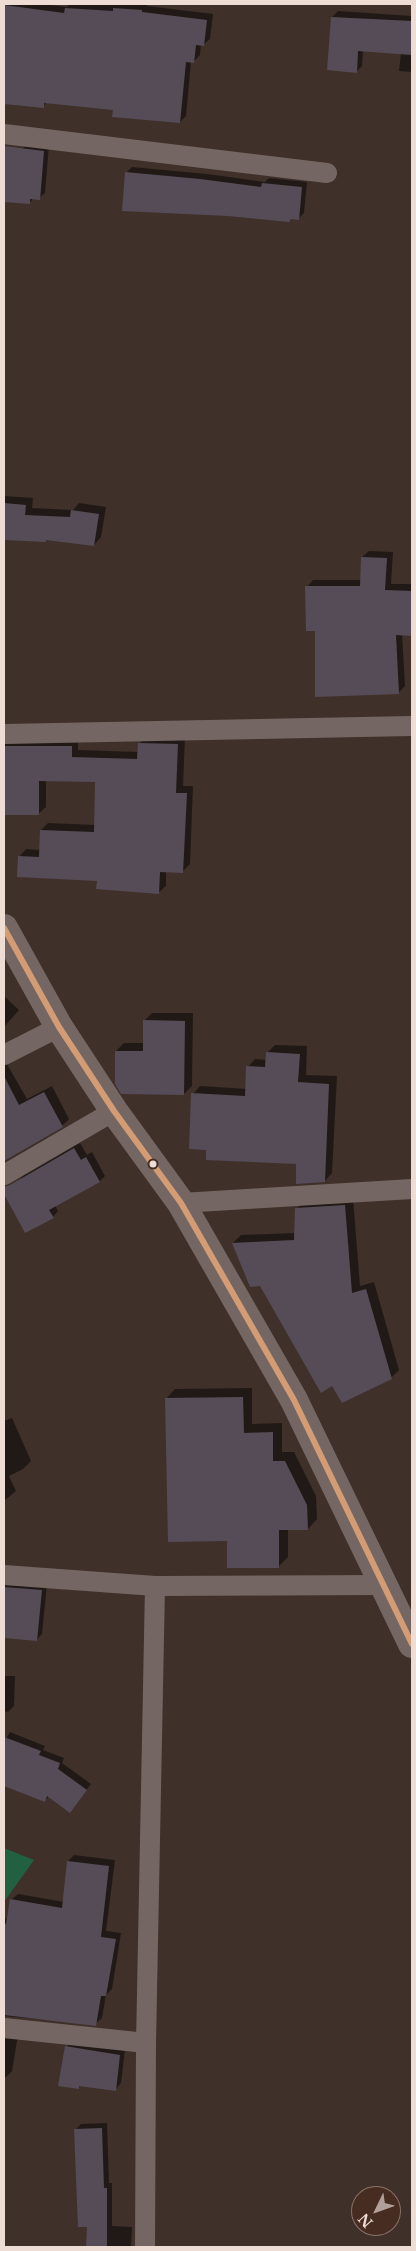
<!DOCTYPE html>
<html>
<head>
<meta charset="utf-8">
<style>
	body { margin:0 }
	#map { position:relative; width:416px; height:2251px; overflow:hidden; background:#3f3029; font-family:"Libre Baskerville",serif }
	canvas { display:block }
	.frame { position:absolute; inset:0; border:5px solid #eeddd5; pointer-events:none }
	.north { position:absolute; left:351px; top:2186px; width:50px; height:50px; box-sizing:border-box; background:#472c21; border:1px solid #8a7369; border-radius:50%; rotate:228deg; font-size:14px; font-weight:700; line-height:20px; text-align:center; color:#eeddd5 }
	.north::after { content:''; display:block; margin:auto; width:18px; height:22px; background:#b1a099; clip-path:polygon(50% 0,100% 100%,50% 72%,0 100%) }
</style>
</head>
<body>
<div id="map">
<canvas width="416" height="2251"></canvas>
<div class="frame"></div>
<div class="north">N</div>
</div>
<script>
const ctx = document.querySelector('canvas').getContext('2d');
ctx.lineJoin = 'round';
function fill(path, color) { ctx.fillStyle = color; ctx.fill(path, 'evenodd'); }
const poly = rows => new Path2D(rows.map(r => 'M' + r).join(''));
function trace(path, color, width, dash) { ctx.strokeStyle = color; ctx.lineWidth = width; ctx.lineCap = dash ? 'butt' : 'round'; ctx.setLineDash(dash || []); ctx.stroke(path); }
fill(poly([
	[4,1848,34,1860,4,1902]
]), '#226042');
fill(poly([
	[4,4,42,4,67,7,70,4,147,4,147,6,213,14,210,39,203,45,201,44,200,55,193,62,191,61,186,116,180,122,114,109,47,102,43,106,4,103],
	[338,11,412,16,412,72,399,71,401,53,363,50,362,66,356,72,332,17],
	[28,143,49,145,45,193,39,198,34,198,29,203,4,201,4,165,21,166,22,149],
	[132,167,207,174,265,182,269,178,307,182,304,213,298,219,126,173],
	[4,496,33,498,32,508,73,510,79,503,106,507,101,537,94,545,48,539,46,541,4,539],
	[369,551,393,552,391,584,412,584,412,634,402,634,405,686,398,693,317,630,307,587,313,580,361,580,362,557],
	[146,737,185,737,183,786,193,786,190,864,182,872,166,871,166,886,158,893,19,857,26,849,40,850,41,830,48,823,95,825,97,781,46,780,46,807,38,814,4,814,4,741,78,739,78,750,138,752,139,744],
	[4,996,19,1010,4,1027],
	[152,1013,193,1013,192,1086,184,1094,116,1051,124,1043,144,1043,145,1020],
	[275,1045,307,1046,306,1075,337,1076,332,1173,325,1181,298,1163,208,1149,193,1094,200,1086,247,1089,248,1067,255,1059,267,1060,267,1053],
	[4,1059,27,1099,52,1086,69,1119,62,1126,5,1159],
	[80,1143,87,1155,92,1152,105,1176,100,1181,55,1205,58,1211,53,1217,17,1182,23,1176],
	[353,1198,360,1286,374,1282,399,1370,391,1378,261,1284,251,1285,233,1243,241,1235,296,1233,297,1209,304,1201],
	[252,1388,252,1424,282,1423,282,1452,294,1452,316,1496,317,1519,308,1529,288,1529,288,1557,279,1566,228,1540,166,1399,175,1389],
	[12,1418,31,1461,23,1469,9,1476,16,1491,4,1501,4,1421],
	[4,1580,47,1584,42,1634,36,1640,4,1637],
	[4,1676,15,1676,14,1706,8,1712,4,1711],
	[10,1732,45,1746,43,1750,64,1758,62,1763,91,1784,70,1811,49,1796,45,1801,4,1785,4,1742],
	[74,1855,115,1860,106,1931,121,1933,112,1989,106,1995,102,2018,95,2024,4,2016,4,1921,7,1917,11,1900,18,1894,64,1902,68,1861],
	[4,2032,18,2035,12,2071,6,2077,4,2077],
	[72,2041,125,2049,121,2083,116,2089,81,2085,78,2088,67,2047],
	[107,2123,109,2183,112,2183,112,2226,132,2227,131,2247,87,2247,88,2226,75,2130,81,2124]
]), '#0007');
fill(poly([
	[4,5,64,13,65,8,113,11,113,8,142,10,142,12,207,20,204,46,196,45,194,63,186,62,180,123,112,117,113,110,44,103,44,108,4,104],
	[331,17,412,21,412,55,358,51,357,73,327,70],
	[4,146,44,151,40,200,30,199,30,204,4,202],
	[125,172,200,179,261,187,262,183,302,187,299,220,291,219,289,222,228,216,122,211],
	[4,503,26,505,25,515,70,517,71,510,99,514,94,546,46,540,46,542,4,540],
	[361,557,387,558,385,590,412,591,412,636,396,635,399,694,315,697,315,631,306,631,305,586,360,586],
	[138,743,178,744,176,793,187,793,183,873,160,872,159,894,96,889,97,881,17,877,18,856,39,857,40,830,94,832,95,782,39,781,39,815,4,815,4,746,72,746,72,757,137,759],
	[143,1020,185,1021,184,1095,121,1094,115,1084,115,1051,143,1051],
	[266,1052,300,1054,298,1082,329,1084,325,1182,296,1184,296,1164,206,1160,206,1150,189,1149,191,1093,245,1096,246,1066,265,1067],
	[4,1076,19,1105,44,1092,63,1127,4,1161],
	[74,1148,81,1160,86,1157,100,1182,49,1210,54,1218,25,1233,4,1194,4,1187,10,1185],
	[345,1205,352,1293,366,1289,392,1379,342,1403,332,1386,321,1393,260,1286,250,1287,232,1243,294,1240,295,1208],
	[243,1397,244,1433,273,1432,273,1461,285,1461,307,1505,308,1530,279,1530,279,1568,227,1568,227,1541,168,1542,165,1398],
	[4,1587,42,1590,37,1641,4,1638],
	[4,1737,41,1751,39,1755,60,1763,58,1769,87,1790,70,1813,47,1796,45,1802,4,1786],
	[67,1861,109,1866,101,1937,116,1939,106,1996,101,1996,96,2026,4,2015,4,1923,6,1924,10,1899,62,1908],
	[65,2046,120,2055,116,2091,79,2086,79,2089,58,2086],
	[102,2128,104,2188,107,2188,107,2247,86,2247,87,2227,78,2227,74,2129]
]), '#564c57');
trace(poly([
	[4,134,327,173],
	[4,734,412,726],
	[4,1055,59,1027],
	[4,1175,114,1111],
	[181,1203,412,1189],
	[4,1575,155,1586,383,1585],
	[4,2028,146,2043],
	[145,2247,146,2043,155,1586]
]), '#746763', 20);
trace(poly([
	[4,928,59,1027,114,1111,181,1203,294,1400,412,1644]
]), '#746763', 28);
trace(poly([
	[4,928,59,1027,114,1111,181,1203,294,1400,412,1644]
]), '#d39c74', 6);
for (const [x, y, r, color] of [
	[153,1164,4.5,"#eeddd5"]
]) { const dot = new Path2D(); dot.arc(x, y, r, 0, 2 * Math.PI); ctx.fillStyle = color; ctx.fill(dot); trace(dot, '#472c21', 2); }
</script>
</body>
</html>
